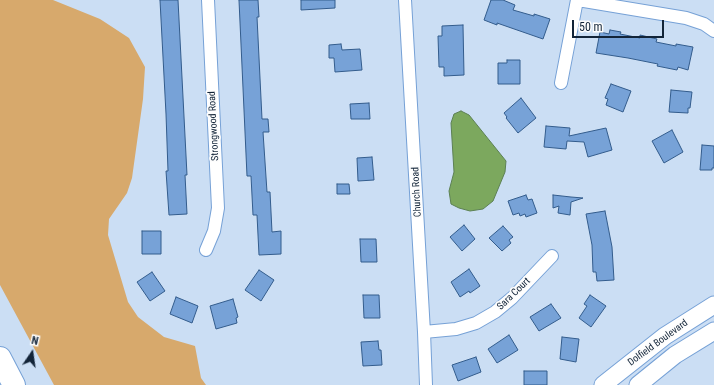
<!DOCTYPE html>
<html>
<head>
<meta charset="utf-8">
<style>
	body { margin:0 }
	#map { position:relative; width:714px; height:385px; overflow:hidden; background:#cbdef4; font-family:"Roboto Condensed",sans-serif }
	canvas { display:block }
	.north { position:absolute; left:12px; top:333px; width:40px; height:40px; -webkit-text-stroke:3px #fdfdfd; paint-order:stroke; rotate:13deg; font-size:11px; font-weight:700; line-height:16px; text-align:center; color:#122438 }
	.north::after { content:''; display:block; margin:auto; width:14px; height:18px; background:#122438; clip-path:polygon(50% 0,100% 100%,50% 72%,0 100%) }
	.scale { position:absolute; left:572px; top:20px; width:92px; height:18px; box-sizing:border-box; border:2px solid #122438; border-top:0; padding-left:5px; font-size:12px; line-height:14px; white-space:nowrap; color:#122438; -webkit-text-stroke:3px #fdfdfd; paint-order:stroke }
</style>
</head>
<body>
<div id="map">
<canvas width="714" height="385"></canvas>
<div class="north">N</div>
<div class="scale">50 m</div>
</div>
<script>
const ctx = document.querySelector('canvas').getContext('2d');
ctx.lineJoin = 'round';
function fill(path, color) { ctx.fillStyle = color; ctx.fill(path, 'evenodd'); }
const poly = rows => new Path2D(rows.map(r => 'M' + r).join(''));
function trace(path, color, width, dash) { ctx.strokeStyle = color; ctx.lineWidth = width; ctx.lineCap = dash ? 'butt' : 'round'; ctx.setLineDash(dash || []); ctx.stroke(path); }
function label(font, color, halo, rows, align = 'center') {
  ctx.font = font + ' "Roboto Condensed",sans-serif'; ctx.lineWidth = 3.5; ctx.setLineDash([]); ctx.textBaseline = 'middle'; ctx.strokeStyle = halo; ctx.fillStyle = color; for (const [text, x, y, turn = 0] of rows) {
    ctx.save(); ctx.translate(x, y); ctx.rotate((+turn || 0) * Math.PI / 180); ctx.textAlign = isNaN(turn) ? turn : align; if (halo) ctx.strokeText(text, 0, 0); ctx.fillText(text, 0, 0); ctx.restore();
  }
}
fill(poly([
	[0,0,53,0,100,19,129,38,145,67,143,99,132,178,127,193,109,219,108,235,128,302,138,317,164,337,195,346,201,378,206,385,54,385,0,285]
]), '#d7a96c');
const water = poly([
	[461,111,469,115,506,161,505,172,493,201,483,209,470,211,459,208,451,204,449,191,454,172,451,123,454,114,461,111]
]);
fill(water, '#7ca85e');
trace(water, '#5c8053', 1);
const building = poly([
	[160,0,178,0,187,175,185,175,187,214,169,215,166,171,168,171,166,114,160,0],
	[239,0,258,0,259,17,257,17,262,119,268,119,269,132,263,132,267,192,270,192,272,232,281,231,281,254,259,255,257,215,253,215,251,176,247,176,239,0],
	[301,0,335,0,335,8,301,10,301,0],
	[491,0,503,0,515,5,513,10,534,16,534,14,550,19,543,39,497,23,497,25,484,20,491,0],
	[463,25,464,75,444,76,444,67,439,67,438,36,442,36,442,26,463,25],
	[610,30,621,32,620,34,640,38,640,35,657,39,656,42,676,46,676,44,693,47,688,70,678,67,677,70,657,66,658,64,628,58,596,53,600,32,609,34,610,30],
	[341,44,342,50,360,49,362,70,335,72,334,58,329,58,329,45,341,44],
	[507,60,520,60,520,84,498,84,498,63,507,63,507,60],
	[611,84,631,91,623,112,606,105,608,99,605,98,611,84],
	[671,90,692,92,690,108,688,108,688,113,669,112,671,90],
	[521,98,536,118,518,133,506,118,507,117,504,113,521,98],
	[369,103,370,119,351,119,350,104,369,103],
	[546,126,570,128,569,136,606,128,612,150,588,157,584,142,567,141,566,149,544,147,546,126],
	[672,130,683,152,664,163,652,141,672,130],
	[702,145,714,146,714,168,712,168,712,170,700,170,702,145],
	[372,157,374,180,358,181,357,158,372,157],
	[337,184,349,184,350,194,337,194,337,184],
	[526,195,528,200,532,199,537,213,526,217,525,214,520,216,519,213,513,215,508,201,526,195],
	[553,195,571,197,583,198,571,202,570,215,558,213,559,206,553,208,553,195],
	[605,211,612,247,614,280,597,281,596,272,593,272,592,245,586,214,605,211],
	[464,225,475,239,462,251,450,237,464,225],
	[503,226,513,237,509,240,511,243,502,251,489,238,503,226],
	[142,231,161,231,161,254,142,254,142,231],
	[360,239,376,239,377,262,361,262,360,239],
	[469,269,480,286,470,293,469,291,460,297,451,282,469,269],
	[259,270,274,280,261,301,245,290,259,270],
	[152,272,165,291,150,301,137,282,152,272],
	[363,295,379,295,380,318,364,318,363,295],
	[590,295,606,306,591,327,579,318,587,306,584,304,590,295],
	[176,297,198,306,192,323,170,314,176,297],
	[233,299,238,317,236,318,237,323,216,329,210,306,233,299],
	[551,304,561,318,539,331,530,317,551,304],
	[509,335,518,350,497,363,488,349,509,335],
	[562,337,579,339,576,362,560,359,562,337],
	[378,341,379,350,381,350,382,365,363,366,361,342,378,341],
	[476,357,481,372,458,381,452,365,476,357],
	[524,371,547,371,547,385,524,385,524,371]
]);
fill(building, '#77a2d7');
trace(building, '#335c8c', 1);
const street = poly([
	[405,0,424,332,426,385],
	[578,0,686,18,704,24,714,31],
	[561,83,577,0],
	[206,250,214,231,218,208,208,0],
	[424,332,456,329,476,323,495,312,512,298,552,256]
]);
const secondary = poly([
	[603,385,665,336,714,305],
	[638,385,675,355,714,331]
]);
const highway = poly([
	[0,358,14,385]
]);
trace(street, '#76a1d6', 14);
trace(secondary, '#76a1d6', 19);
trace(highway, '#76a1d6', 24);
trace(street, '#fff', 12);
trace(secondary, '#fff', 17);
trace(highway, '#fff', 22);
label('10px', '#122438', '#fdfdfd', [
	["Strongwood Road",214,126,-93],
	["Church Road",417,192,-93],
	["Sara Court",514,294,-44],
	["Dolfield Boulevard",658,343,-36]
]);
</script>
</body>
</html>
